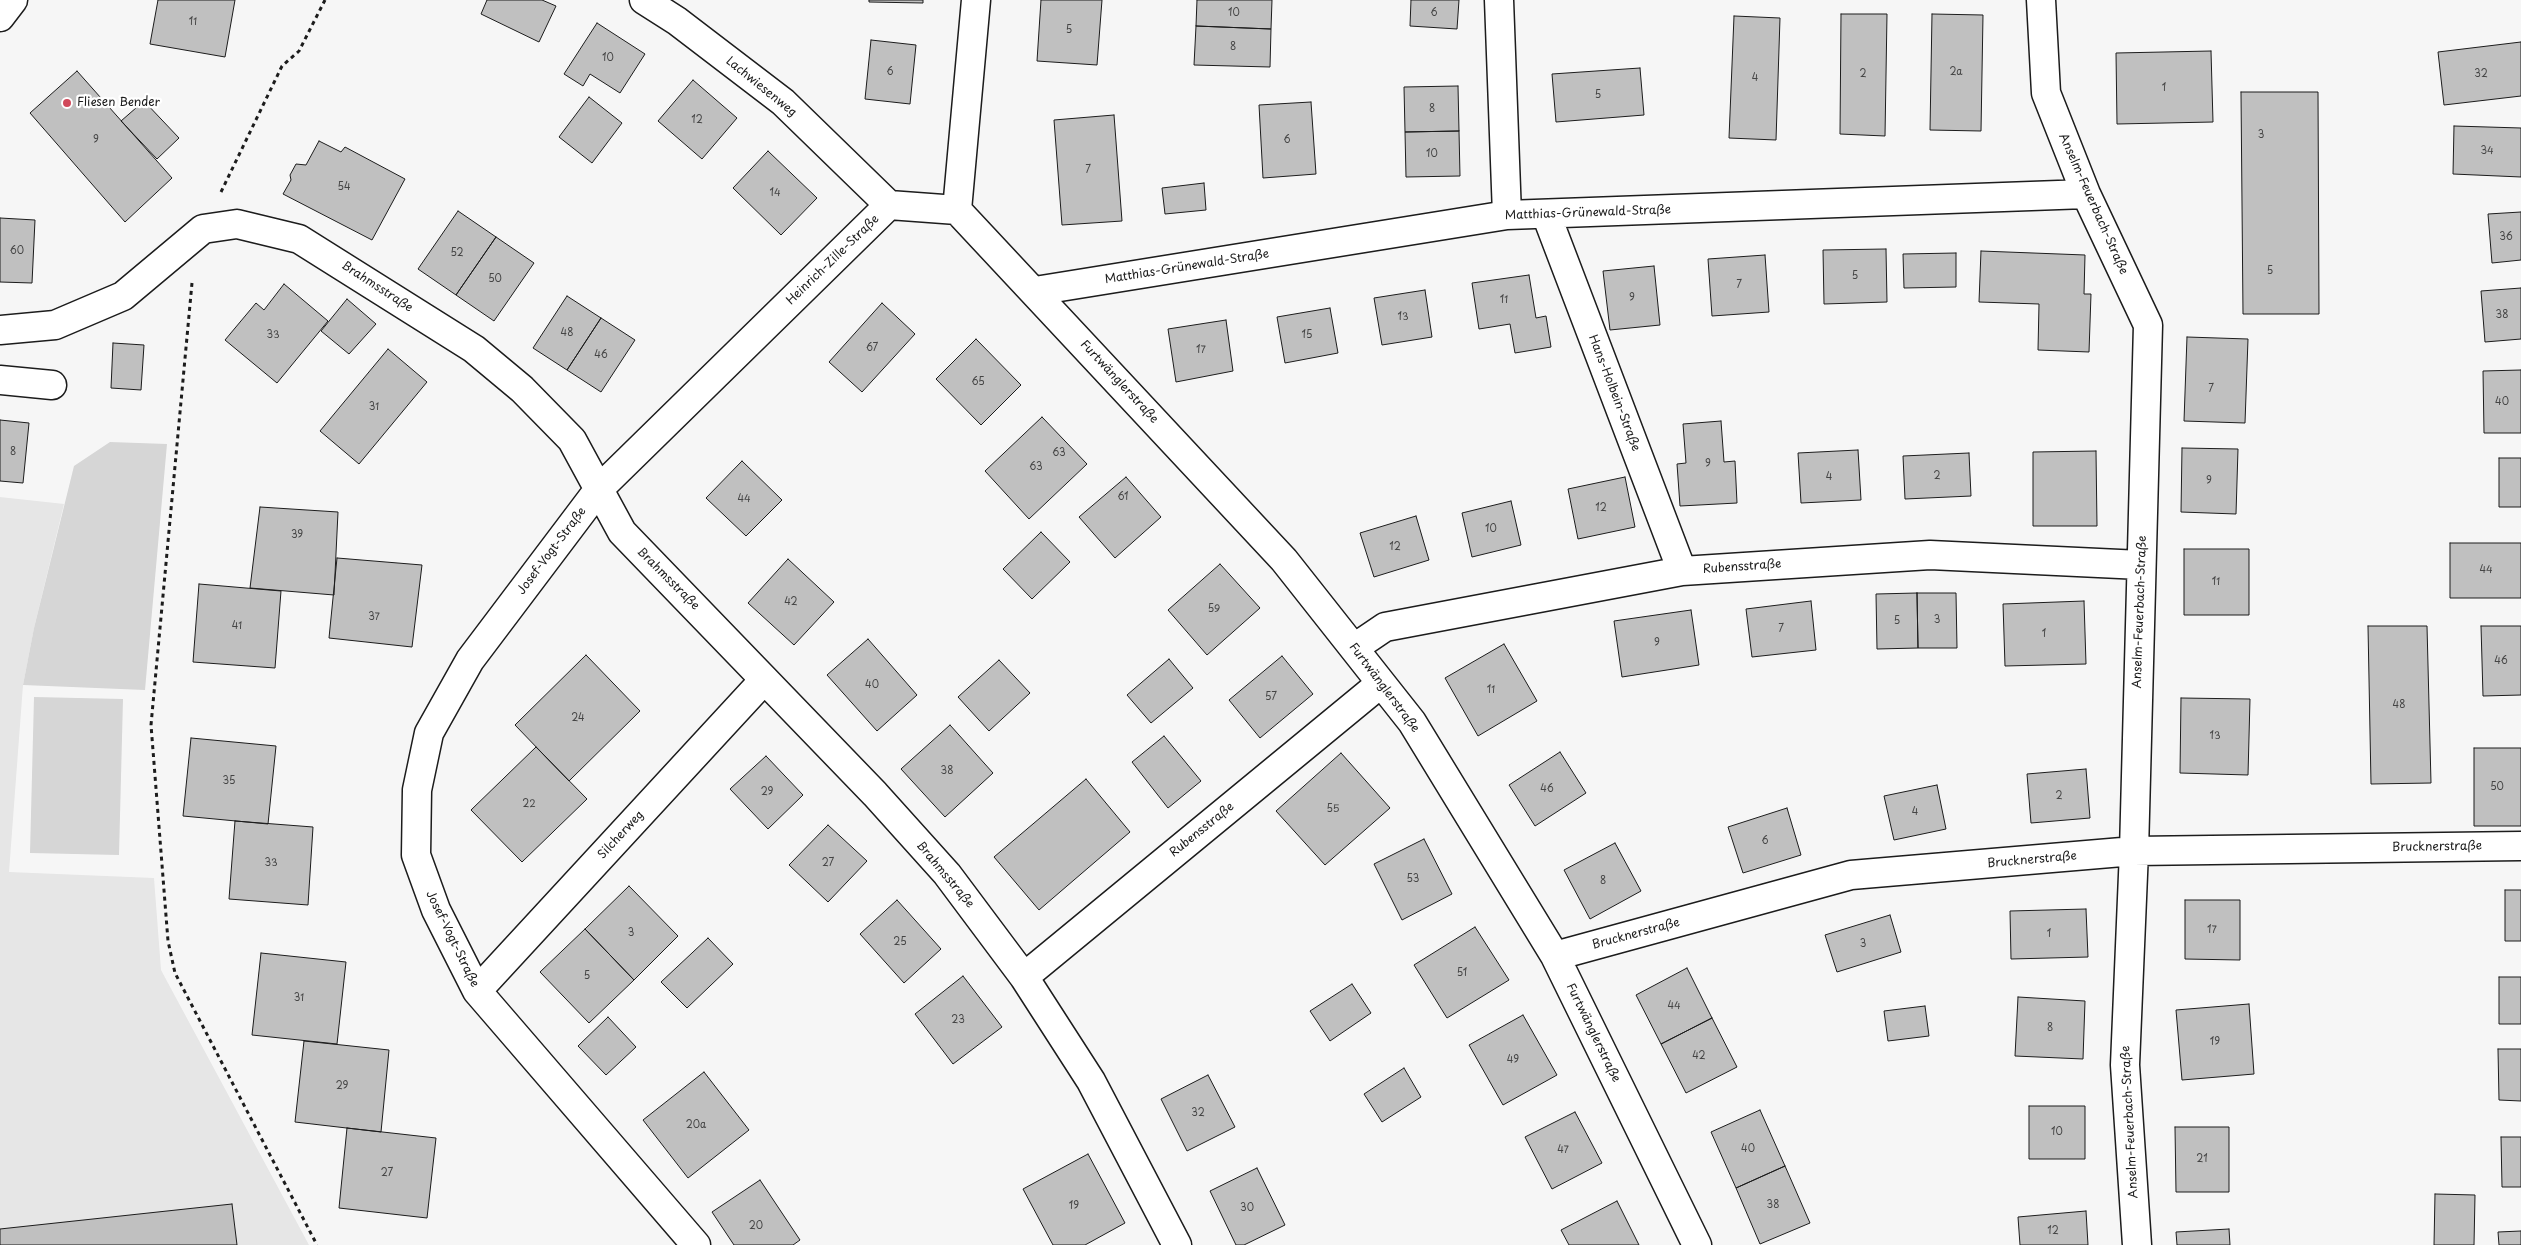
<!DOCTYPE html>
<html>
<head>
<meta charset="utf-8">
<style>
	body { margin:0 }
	canvas { display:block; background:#f6f6f6 }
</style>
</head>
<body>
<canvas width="2521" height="1245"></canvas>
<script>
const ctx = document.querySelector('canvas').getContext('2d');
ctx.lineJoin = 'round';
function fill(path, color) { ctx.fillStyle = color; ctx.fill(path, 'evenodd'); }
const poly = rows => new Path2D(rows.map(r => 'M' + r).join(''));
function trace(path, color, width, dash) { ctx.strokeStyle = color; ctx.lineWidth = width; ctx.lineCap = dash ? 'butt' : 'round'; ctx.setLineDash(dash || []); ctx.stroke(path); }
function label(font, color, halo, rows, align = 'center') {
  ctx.font = font + ' "Playpen Sans",sans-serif'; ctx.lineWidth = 4.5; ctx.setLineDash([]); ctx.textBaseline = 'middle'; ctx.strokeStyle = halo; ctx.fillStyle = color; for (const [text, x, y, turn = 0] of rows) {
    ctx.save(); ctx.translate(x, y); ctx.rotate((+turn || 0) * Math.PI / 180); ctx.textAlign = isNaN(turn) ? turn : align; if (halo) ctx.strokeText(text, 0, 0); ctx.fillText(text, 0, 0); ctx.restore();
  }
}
fill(poly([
	[0,497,64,504,34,628,23,685,9,872,154,878,161,970,309,1245,0,1245]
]), '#e6e6e6');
fill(poly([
	[110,442,167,444,145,690,23,685,34,628,74,466],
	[34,697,123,699,119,855,30,853]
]), '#d6d6d6');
const building = poly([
	[158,0,235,0,225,57,150,44,158,0],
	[487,0,542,0,556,6,539,42,481,14,487,0],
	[869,0,923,0,923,3,869,2,869,0],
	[1041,0,1102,0,1097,65,1037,61,1041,0],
	[1197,0,1272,0,1271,29,1196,26,1197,0],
	[1411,0,1459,0,1457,29,1410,26,1411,0],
	[1841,14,1887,14,1885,136,1840,134,1841,14],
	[1932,14,1983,15,1981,131,1930,130,1932,14],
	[1734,16,1780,18,1776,140,1729,138,1734,16],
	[597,23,645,54,620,93,590,74,583,86,564,74,597,23],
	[1196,26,1271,29,1270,67,1194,65,1196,26],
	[871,40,916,45,910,104,865,99,871,40],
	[2521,42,2521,96,2444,105,2438,52,2521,42],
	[2211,51,2213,122,2117,124,2116,53,2211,51],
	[1640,68,1644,115,1556,122,1552,74,1640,68],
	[77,71,172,178,125,222,30,113,77,71],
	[693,80,737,118,702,159,658,121,693,80],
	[1458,86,1459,131,1405,132,1404,87,1458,86],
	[2241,92,2318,92,2319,314,2243,314,2241,92],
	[589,97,622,123,592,163,559,137,589,97],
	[144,101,179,138,157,159,121,121,144,101],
	[1311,102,1316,174,1263,178,1259,105,1311,102],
	[1114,115,1122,221,1062,225,1054,120,1114,115],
	[2454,126,2521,128,2521,177,2453,174,2454,126],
	[1459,131,1460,176,1406,177,1405,132,1459,131],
	[319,141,341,152,345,147,405,179,372,240,283,194,291,180,290,175,296,164,306,165,319,141],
	[768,151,817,198,781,235,733,188,768,151],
	[1204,183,1206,210,1165,214,1162,188,1204,183],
	[458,211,496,237,456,295,418,269,458,211],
	[2521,212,2521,260,2492,263,2488,214,2521,212],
	[0,218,35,220,32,283,0,282,0,218],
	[496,237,534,263,494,321,456,295,496,237],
	[1886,249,1887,302,1824,304,1823,250,1886,249],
	[1981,251,2085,255,2084,294,2091,294,2089,352,2038,350,2039,304,1979,302,1981,251],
	[1956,253,1956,287,1904,288,1903,254,1956,253],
	[1765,255,1769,312,1712,316,1708,259,1765,255],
	[1654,266,1660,325,1610,330,1603,271,1654,266],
	[1529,275,1536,318,1546,316,1551,347,1515,353,1510,324,1479,329,1472,283,1529,275],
	[284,284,328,321,277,383,225,340,256,303,264,310,284,284],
	[2521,288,2521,339,2485,342,2481,291,2521,288],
	[1425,290,1432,337,1382,345,1374,298,1425,290],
	[567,296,601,318,567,370,533,348,567,296],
	[347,299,376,324,349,354,321,331,347,299],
	[882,303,915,334,862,392,829,362,882,303],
	[1330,308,1338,353,1285,363,1277,317,1330,308],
	[601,318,635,340,601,392,567,370,601,318],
	[1226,320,1233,371,1176,382,1168,329,1226,320],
	[2187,337,2248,339,2245,423,2184,421,2187,337],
	[976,339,1021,385,981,425,936,379,976,339],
	[113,343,144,345,141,390,111,388,113,343],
	[388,349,427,382,359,464,320,431,388,349],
	[2521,370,2521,433,2484,433,2483,371,2521,370],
	[1042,417,1087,464,1029,519,985,471,1042,417],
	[0,420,29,423,23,483,0,481,0,420],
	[1721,421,1724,462,1735,461,1737,503,1680,506,1677,464,1686,463,1683,424,1721,421],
	[2182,448,2238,449,2236,514,2181,512,2182,448],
	[1858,450,1861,500,1801,503,1798,453,1858,450],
	[2096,451,2097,526,2033,526,2033,452,2096,451],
	[1969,453,1971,496,1905,499,1903,456,1969,453],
	[2499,458,2521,458,2521,507,2499,507,2499,458],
	[742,461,782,500,746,536,706,498,742,461],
	[1126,477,1161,517,1115,558,1079,517,1126,477],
	[1625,477,1635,527,1578,539,1568,489,1625,477],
	[1511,501,1521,545,1472,557,1462,513,1511,501],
	[260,507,338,512,334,595,250,588,260,507],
	[1416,516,1429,560,1374,577,1360,533,1416,516],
	[1041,532,1070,562,1032,599,1003,569,1041,532],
	[2450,543,2521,543,2521,598,2450,598,2450,543],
	[2184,549,2249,549,2249,615,2184,615,2184,549],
	[337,558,422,565,412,647,329,638,337,558],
	[788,559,834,602,794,645,748,603,788,559],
	[1220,564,1260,608,1207,655,1168,610,1220,564],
	[199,584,281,591,275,668,193,662,199,584],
	[1917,593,1956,593,1957,648,1918,648,1917,593],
	[1917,593,1918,648,1877,649,1876,594,1917,593],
	[1811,601,1816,650,1752,657,1746,609,1811,601],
	[2084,601,2086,664,2005,666,2003,604,2084,601],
	[1691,610,1699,665,1622,677,1614,621,1691,610],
	[2368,626,2427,626,2431,783,2371,784,2368,626],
	[2481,626,2521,626,2521,695,2483,696,2481,626],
	[868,639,917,695,877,731,827,675,868,639],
	[1504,644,1537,701,1478,736,1445,678,1504,644],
	[586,655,640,711,569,781,515,725,586,655],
	[1282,656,1313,694,1260,738,1229,700,1282,656],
	[1169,659,1193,688,1151,723,1127,695,1169,659],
	[999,660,1030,693,989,731,958,697,999,660],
	[2181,698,2250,699,2248,775,2180,773,2181,698],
	[950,725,993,773,945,817,901,769,950,725],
	[1164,736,1201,781,1168,808,1132,762,1164,736],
	[191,738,276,746,268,824,183,816,191,738],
	[536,747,587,799,522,862,471,810,536,747],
	[2474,748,2521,748,2521,826,2474,826,2474,748],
	[1560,752,1586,793,1535,826,1509,785,1560,752],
	[1341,753,1390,808,1325,865,1276,811,1341,753],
	[766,756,803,795,768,829,730,789,766,756],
	[2086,769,2090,818,2031,823,2027,774,2086,769],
	[1086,779,1130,832,1039,910,994,857,1086,779],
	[1937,785,1946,829,1894,840,1884,796,1937,785],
	[1787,808,1801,855,1743,873,1728,827,1787,808],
	[235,821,313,827,308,905,229,899,235,821],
	[828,825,867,861,828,902,789,865,828,825],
	[1424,839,1452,894,1402,920,1374,864,1424,839],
	[1615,843,1641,891,1590,919,1564,870,1615,843],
	[629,886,678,936,634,980,585,929,629,886],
	[2505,890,2521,890,2521,941,2505,941,2505,890],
	[897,900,941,949,904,983,860,934,897,900],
	[2185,900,2240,900,2240,960,2185,959,2185,900],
	[2086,909,2088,957,2011,959,2010,911,2086,909],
	[1890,915,1901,952,1837,972,1825,935,1890,915],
	[1475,927,1509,980,1447,1018,1414,965,1475,927],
	[585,929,634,980,589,1023,540,972,585,929],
	[708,938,733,964,687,1008,661,982,708,938],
	[261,953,346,962,337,1044,252,1035,261,953],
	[1687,968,1712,1018,1661,1044,1636,995,1687,968],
	[963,976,1002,1027,953,1064,915,1014,963,976],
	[2499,977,2521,977,2521,1024,2499,1024,2499,977],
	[1352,984,1371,1013,1330,1041,1310,1011,1352,984],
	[2018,997,2085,1001,2083,1059,2015,1056,2018,997],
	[2249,1004,2254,1074,2182,1080,2176,1010,2249,1004],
	[1925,1006,1929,1036,1888,1041,1884,1011,1925,1006],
	[1523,1015,1557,1075,1503,1105,1469,1045,1523,1015],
	[608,1017,636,1047,606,1075,578,1046,608,1017],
	[1712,1018,1737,1067,1686,1093,1661,1044,1712,1018],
	[304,1041,389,1050,381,1132,295,1122,304,1041],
	[2498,1049,2521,1049,2521,1101,2499,1100,2498,1049],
	[1404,1068,1421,1097,1382,1122,1364,1094,1404,1068],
	[704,1072,749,1130,688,1178,643,1120,704,1072],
	[1208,1075,1235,1127,1187,1151,1161,1099,1208,1075],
	[2029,1106,2085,1106,2085,1159,2029,1159,2029,1106],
	[1760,1110,1785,1166,1736,1188,1711,1132,1760,1110],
	[1575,1112,1602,1163,1552,1189,1525,1137,1575,1112],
	[2175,1127,2229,1127,2229,1192,2176,1192,2175,1127],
	[347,1128,436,1138,427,1218,339,1208,347,1128],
	[2501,1137,2521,1137,2521,1187,2502,1187,2501,1137],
	[1088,1154,1125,1223,1085,1245,1053,1245,1023,1189,1088,1154],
	[1785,1166,1810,1223,1760,1244,1736,1188,1785,1166],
	[1257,1168,1285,1225,1244,1245,1236,1245,1210,1191,1257,1168],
	[760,1180,800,1240,793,1245,734,1245,712,1212,760,1180],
	[2435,1194,2475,1195,2474,1245,2434,1245,2435,1194],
	[1617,1201,1639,1245,1569,1245,1561,1230,1617,1201],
	[232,1204,237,1245,0,1245,0,1229,232,1204],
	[2086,1211,2088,1245,2020,1245,2018,1217,2086,1211],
	[2229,1229,2230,1245,2177,1245,2176,1232,2229,1229],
	[2521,1231,2521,1245,2499,1245,2498,1232,2521,1231]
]);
fill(building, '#c0c0c0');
trace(building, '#1c1c1c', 1);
const minor = poly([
	[644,0,677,21,783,102,889,205],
	[1499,0,1507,215],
	[2041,0,2046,93,2086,194,2148,325,2134,851,2125,1065,2137,1245],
	[0,17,13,0],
	[957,210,1284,560,1412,722,1555,956,1697,1245],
	[1546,214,1682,571],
	[1035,291,1507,215,2086,194],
	[0,330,55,325,123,296,203,229,237,224,299,239,474,349,522,389,572,440,622,532,875,794,947,874,1024,977,1091,1081,1177,1245],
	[0,380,52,385],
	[1354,648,1385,627,1682,571,1930,555,2141,565],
	[1555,956,1851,875,2134,851,2521,846],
	[1024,977,1380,684],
	[477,991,764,680],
	[696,1245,477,991,436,910,416,855,417,790,429,733,470,660,599,489,889,205,957,210,976,0]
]);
trace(minor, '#1c1c1c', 31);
trace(poly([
	[221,192,282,66,299,51,325,0],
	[192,283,151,725,168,941,175,973,317,1245]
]), '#1c1c1c', 3, [4, 4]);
trace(minor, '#fff', 28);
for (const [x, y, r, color] of [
	[67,103,5,"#d1495b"]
]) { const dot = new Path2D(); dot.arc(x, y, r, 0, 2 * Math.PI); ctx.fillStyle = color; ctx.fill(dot); trace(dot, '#fff', 2); }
label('10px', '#454545', null, [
	["10",1234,13],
	["6",1434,13],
	["11",193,22],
	["5",1069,30],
	["8",1233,47],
	["10",608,58],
	["6",890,72],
	["2a",1956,72],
	["2",1863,74],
	["32",2481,74],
	["4",1755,78],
	["1",2164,88],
	["5",1598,95],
	["8",1432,109],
	["12",697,120],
	["3",2261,135],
	["9",96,140],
	["6",1287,140],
	["34",2487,151],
	["10",1432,154],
	["7",1088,170],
	["54",344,187],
	["14",775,193],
	["36",2506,237],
	["60",17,251],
	["52",457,253],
	["5",2270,271],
	["5",1855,276],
	["50",495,279],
	["7",1739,285],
	["9",1632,298],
	["11",1504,300],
	["38",2502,315],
	["13",1403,317],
	["48",567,333],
	["33",273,335],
	["15",1307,335],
	["67",872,348],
	["17",1201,350],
	["46",601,355],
	["65",978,382],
	["7",2211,389],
	["40",2502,402],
	["31",374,407],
	["8",13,452],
	["63",1059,453],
	["9",1708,464],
	["63",1036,467],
	["2",1937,476],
	["4",1829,477],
	["9",2209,481],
	["61",1123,497],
	["44",744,499],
	["12",1601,508],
	["10",1491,529],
	["39",297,535],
	["12",1395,547],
	["44",2486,570],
	["11",2216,582],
	["42",791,602],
	["59",1214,609],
	["37",374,617],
	["3",1937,620],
	["5",1897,621],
	["41",237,626],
	["7",1781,629],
	["1",2044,634],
	["9",1657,643],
	["46",2501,661],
	["40",872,685],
	["11",1491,690],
	["57",1271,697],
	["48",2399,705],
	["24",578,718],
	["13",2215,736],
	["38",947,771],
	["35",229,781],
	["50",2497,787],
	["46",1547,789],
	["29",767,792],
	["2",2059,796],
	["22",529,804],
	["55",1333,809],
	["4",1915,812],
	["6",1765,841],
	["33",271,863],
	["27",828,863],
	["53",1413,879],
	["8",1603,881],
	["17",2212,930],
	["3",631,933],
	["1",2049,934],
	["25",900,942],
	["3",1863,944],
	["51",1462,973],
	["5",587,976],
	["31",299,998],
	["44",1674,1006],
	["23",958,1020],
	["8",2050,1028],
	["19",2215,1042],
	["42",1699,1056],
	["49",1513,1060],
	["29",342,1086],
	["32",1198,1113],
	["20a",696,1125],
	["10",2057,1132],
	["40",1748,1149],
	["47",1563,1150],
	["21",2202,1159],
	["27",387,1173],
	["38",1773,1205],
	["19",1074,1206],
	["30",1247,1208],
	["20",756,1226],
	["12",2053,1231]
]);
label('12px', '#1c1c1c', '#fff', [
	["Lachwiesenweg",761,87,39],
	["Anselm-Feuerbach-Straße",2093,204,66],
	["Matthias-Grünewald-Straße",1588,213,-2],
	["Heinrich-Zille-Straße",833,260,-44],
	["Matthias-Grünewald-Straße",1187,267,-9],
	["Brahmsstraße",377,287,33],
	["Furtwänglerstraße",1119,382,47],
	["Hans-Holbein-Straße",1614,393,69],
	["Josef-Vogt-Straße",552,551,-53],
	["Rubensstraße",1742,567,-4],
	["Brahmsstraße",668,579,45],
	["Anselm-Feuerbach-Straße",2140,612,-88],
	["Furtwänglerstraße",1384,688,53],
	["Rubensstraße",1202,830,-39],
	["Silcherweg",621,835,-47],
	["Brucknerstraße",2437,847,-1],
	["Brucknerstraße",2032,860,-5],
	["Brahmsstraße",945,875,50],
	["Brucknerstraße",1636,934,-15],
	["Josef-Vogt-Straße",452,939,64],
	["Furtwänglerstraße",1593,1033,64],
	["Anselm-Feuerbach-Straße",2130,1122,-93]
]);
label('12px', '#1c1c1c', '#fff', [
	["Fliesen Bender",77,103]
], 'left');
</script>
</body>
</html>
